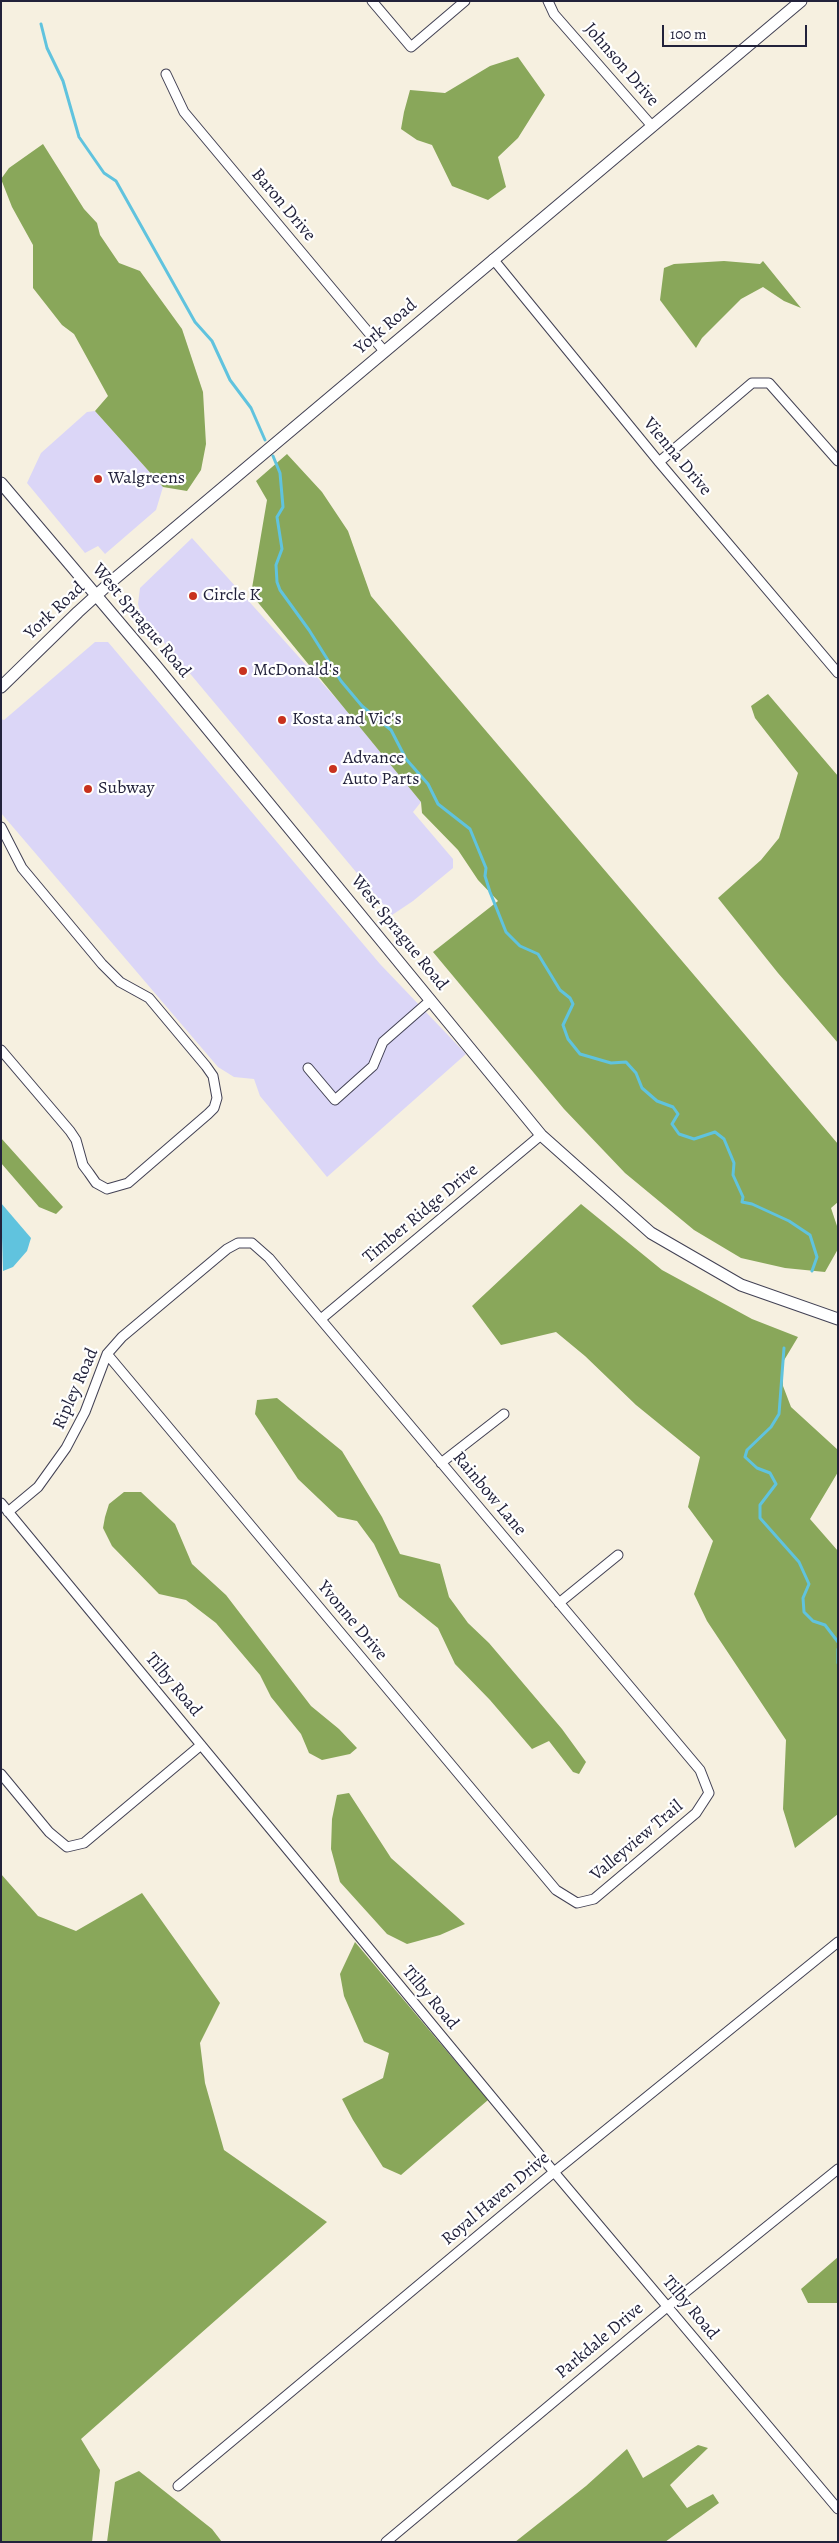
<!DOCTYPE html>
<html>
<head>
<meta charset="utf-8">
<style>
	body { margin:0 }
	#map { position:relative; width:839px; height:2543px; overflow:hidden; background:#f6f0e0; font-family:Alegreya,serif }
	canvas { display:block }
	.frame { position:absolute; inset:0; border:2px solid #22223b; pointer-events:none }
	.scale { position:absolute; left:662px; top:25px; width:145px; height:22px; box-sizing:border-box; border:2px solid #22223b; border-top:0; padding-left:6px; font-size:15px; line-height:18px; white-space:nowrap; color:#22223b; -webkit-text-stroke:4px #fff; paint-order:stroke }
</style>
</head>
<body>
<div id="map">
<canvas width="839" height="2543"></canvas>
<div class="frame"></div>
<div class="scale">100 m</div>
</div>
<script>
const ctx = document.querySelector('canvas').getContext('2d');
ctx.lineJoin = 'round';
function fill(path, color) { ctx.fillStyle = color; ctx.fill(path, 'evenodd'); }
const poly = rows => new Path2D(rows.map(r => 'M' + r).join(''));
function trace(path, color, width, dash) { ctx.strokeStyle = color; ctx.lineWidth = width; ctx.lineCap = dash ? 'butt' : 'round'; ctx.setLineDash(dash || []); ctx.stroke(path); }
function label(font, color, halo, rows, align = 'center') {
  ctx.font = font + ' Alegreya,serif'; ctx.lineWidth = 4.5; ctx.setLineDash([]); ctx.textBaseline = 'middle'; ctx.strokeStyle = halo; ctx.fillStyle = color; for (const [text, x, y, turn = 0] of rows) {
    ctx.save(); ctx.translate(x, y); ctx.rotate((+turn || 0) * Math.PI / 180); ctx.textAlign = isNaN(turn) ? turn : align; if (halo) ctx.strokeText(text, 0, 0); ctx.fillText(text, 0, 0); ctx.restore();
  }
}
fill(poly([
	[95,411,163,487,156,510,105,554,98,546,85,553,27,483,41,453,87,412],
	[192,538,342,705,421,802,413,812,453,859,453,868,413,901,392,915,141,615,138,604,140,588],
	[95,642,108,642,380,964,466,1054,327,1177,260,1096,254,1079,234,1077,218,1067,1,813,1,719,4,720]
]), '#dbd6f7');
fill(poly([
	[518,57,545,95,518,138,498,157,506,187,488,200,452,186,432,145,417,140,401,129,404,112,410,90,445,93,490,66],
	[43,144,84,209,97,223,100,235,119,263,140,271,182,329,203,392,206,444,201,470,187,491,163,487,95,411,108,396,74,334,62,325,33,288,33,245,12,207,1,179,9,168],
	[724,261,760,264,763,261,801,308,784,301,763,287,741,299,702,338,696,348,660,300,664,268,674,264],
	[287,454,322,492,348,531,371,596,838,1144,838,1202,831,1208,838,1229,838,1249,825,1272,785,1268,741,1258,694,1230,625,1173,564,1109,433,952,498,901,478,880,458,850,422,813,421,802,251,594,267,500,256,481],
	[768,694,838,776,838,1043,778,973,718,898,761,860,779,838,798,773,755,718,751,706],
	[1,1138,63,1207,56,1214,39,1207,1,1163],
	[581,1204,662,1270,752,1319,798,1337,783,1362,783,1386,791,1407,838,1450,838,1472,810,1519,838,1551,838,1814,795,1848,783,1809,786,1740,707,1621,694,1594,713,1541,688,1507,700,1457,636,1405,585,1356,556,1332,501,1345,472,1306],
	[277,1398,342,1451,382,1517,400,1554,440,1564,449,1597,468,1623,489,1643,562,1729,586,1762,579,1774,573,1772,549,1741,532,1749,490,1700,455,1664,438,1628,399,1597,374,1544,357,1521,338,1517,298,1479,255,1414,257,1400],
	[124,1492,141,1492,175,1524,192,1564,226,1595,311,1706,339,1729,357,1748,350,1754,322,1760,309,1753,301,1734,271,1697,260,1675,216,1623,186,1600,159,1594,112,1546,103,1528,105,1517,109,1504],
	[349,1793,391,1858,465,1924,440,1935,407,1944,387,1934,340,1882,331,1849,332,1819,337,1795],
	[1,1874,38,1916,76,1931,142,1893,220,2003,200,2043,205,2083,224,2150,327,2222,81,2439,100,2470,92,2542,1,2542],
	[355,1942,488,2100,401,2175,383,2167,353,2120,342,2099,383,2078,389,2053,364,2042,344,1996,340,1974],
	[838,2257,838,2303,808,2303,801,2289],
	[698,2445,708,2448,670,2485,687,2508,713,2494,719,2503,665,2542,515,2542,586,2486,627,2449,643,2478],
	[139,2471,212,2529,222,2542,107,2542,115,2482]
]), '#89a75a');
fill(poly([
	[1,1203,31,1238,27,1251,13,1267,3,1271]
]), '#60c3de');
trace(poly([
	[41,24,47,48,63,81,79,137,104,173,116,181,195,322,212,341,230,380,251,408,265,440],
	[273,456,280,473,283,507,277,517,282,549,276,565,277,582,280,590,309,630,341,681,362,706,391,730,406,759,428,784,438,804,470,829,486,868,485,876,490,892,506,932,520,946,538,954,560,990,570,998,573,1004,563,1025,568,1039,580,1054,611,1063,626,1062,636,1073,642,1088,657,1101,673,1107,678,1114,672,1124,679,1134,694,1139,715,1132,724,1139,734,1163,733,1175,743,1197,742,1202,752,1204,789,1221,810,1235,817,1257,812,1271],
	[784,1348,779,1414,771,1427,747,1450,745,1457,757,1468,770,1473,776,1484,760,1505,760,1518,799,1562,809,1584,803,1598,804,1612,813,1621,825,1625,838,1642],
	[838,1649,838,1663]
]), '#60c3de', 3);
const minor = poly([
	[372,1,411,47,465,1],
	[548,1,554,14,652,126],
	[166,74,184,112,384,351],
	[493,259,659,462,838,673],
	[659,462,752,383,769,383,838,461],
	[1,827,22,868,102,964,120,982,149,998,206,1066,213,1076,217,1098,214,1108,208,1114,128,1183,107,1189,96,1183,89,1173,83,1165,76,1140,70,1131,1,1050],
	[308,1068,335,1100,373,1066,383,1042,431,1000],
	[321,1319,541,1135],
	[441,1463,504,1414],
	[1,1503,554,2172,838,2509],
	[8,1512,38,1487,66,1448,85,1412,107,1354,122,1337,227,1249,238,1243,252,1243,269,1258,700,1770,709,1793,696,1813,594,1899,577,1903,556,1890,107,1354],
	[559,1603,618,1555],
	[1,1774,49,1832,67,1847,84,1843,201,1745],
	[178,2486,554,2172,838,1942],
	[386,2542,667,2307,838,2169]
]);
const tertiary = poly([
	[1,483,156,666,541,1135,651,1233,741,1285,838,1319],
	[1,687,78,612,112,581,801,1]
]);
trace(minor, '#424154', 11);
trace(tertiary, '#424154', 13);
trace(minor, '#fff', 9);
trace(tertiary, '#fff', 11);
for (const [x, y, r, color] of [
	[98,479,5,"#c8321e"],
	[193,596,5,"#c8321e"],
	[243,671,5,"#c8321e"],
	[282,720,5,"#c8321e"],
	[333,769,5,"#c8321e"],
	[88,789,5,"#c8321e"]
]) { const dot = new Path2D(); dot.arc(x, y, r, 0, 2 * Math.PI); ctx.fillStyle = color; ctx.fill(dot); trace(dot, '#fff', 2); }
label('18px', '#22223b', '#fff', [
	["Johnson Drive",621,65,49],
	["Baron Drive",283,205,50],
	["York Road",386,327,-40],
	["Vienna Drive",677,457,50],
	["York Road",55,611,-43],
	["West Sprague Road",141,621,50],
	["West Sprague Road",399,933,51],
	["Timber Ridge Drive",421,1214,-40],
	["Ripley Road",76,1389,-66],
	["Rainbow Lane",489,1494,50],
	["Yvonne Drive",352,1621,50],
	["Tilby Road",173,1685,50],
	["Valleyview Trail",637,1841,-40],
	["Tilby Road",430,1998,50],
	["Royal Haven Drive",496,2199,-40],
	["Tilby Road",690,2308,50],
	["Parkdale Drive",600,2341,-40]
]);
label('18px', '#22223b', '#fff', [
	["Walgreens",108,479],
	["Circle K",203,596],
	["McDonald's",253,671],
	["Kosta and Vic's",292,720],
	["Advance",343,759],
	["Auto Parts",343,780],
	["Subway",98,789]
], 'left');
</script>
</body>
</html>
